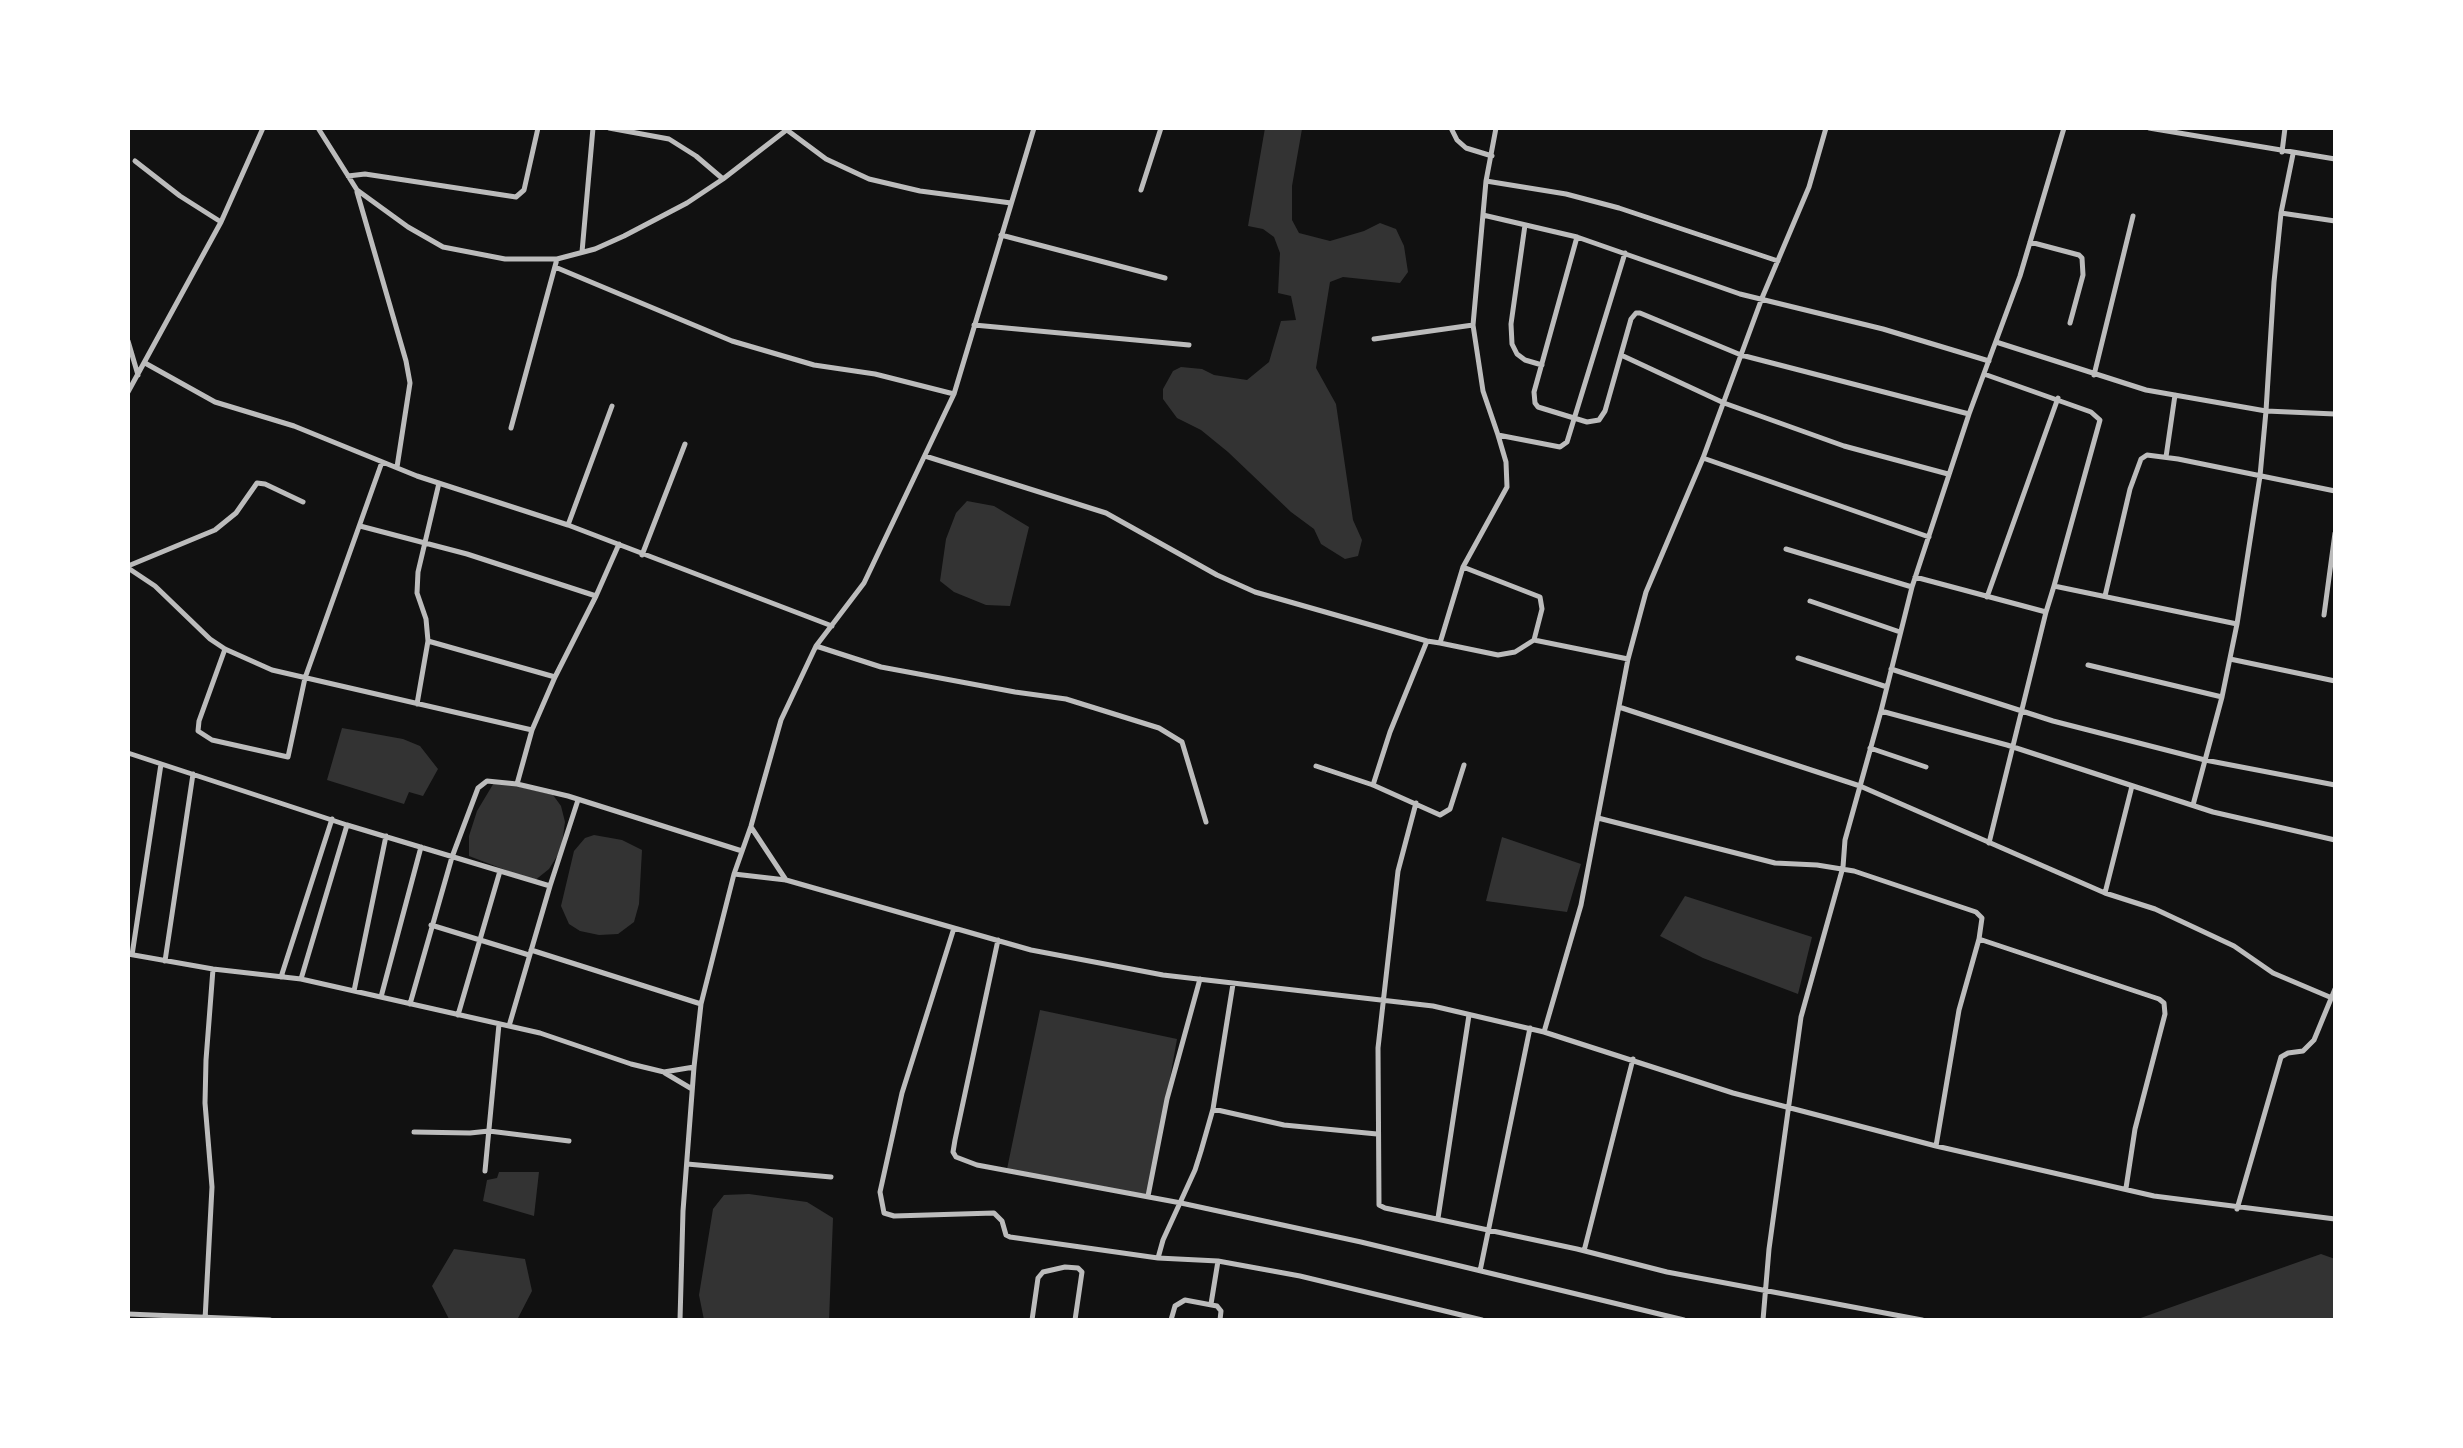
<!DOCTYPE html>
<html>
<head>
<meta charset="utf-8">
<style>
	body { margin:0 }
	#map { position:relative; width:2463px; height:1448px; overflow:hidden; background:#111; font-family:"Fira Sans Condensed",sans-serif }
	canvas { display:block }
	.frame { position:absolute; inset:0; border:130px solid #fff; pointer-events:none }
</style>
</head>
<body>
<div id="map">
<canvas width="2463" height="1448"></canvas>
<div class="frame"></div>
</div>
<script>
const ctx = document.querySelector('canvas').getContext('2d');
ctx.lineJoin = 'round';
function fill(path, color) { ctx.fillStyle = color; ctx.fill(path, 'evenodd'); }
const poly = rows => new Path2D(rows.map(r => 'M' + r).join(''));
function trace(path, color, width, dash) { ctx.strokeStyle = color; ctx.lineWidth = width; ctx.lineCap = dash ? 'butt' : 'round'; ctx.setLineDash(dash || []); ctx.stroke(path); }
fill(poly([
	[1265,128,1302,129,1292,186,1292,220,1299,233,1330,241,1364,231,1380,223,1396,229,1404,246,1408,272,1400,283,1343,277,1330,282,1316,368,1336,404,1353,520,1362,540,1358,556,1345,559,1321,544,1314,529,1291,512,1228,452,1201,430,1177,418,1163,399,1163,389,1173,371,1181,367,1202,369,1214,375,1247,380,1269,362,1281,321,1296,320,1291,296,1278,293,1280,253,1274,237,1263,229,1248,226],
	[967,501,994,506,1029,527,1010,606,986,605,954,592,940,581,946,539,956,513],
	[342,728,403,739,420,746,438,769,423,796,409,792,404,804,327,780],
	[495,781,553,795,561,806,565,822,561,850,549,869,534,881,469,856,469,836,477,811],
	[594,835,622,840,642,850,639,904,634,922,618,934,599,935,580,931,569,924,561,906,574,851,585,838],
	[1502,837,1581,864,1567,912,1486,901],
	[1685,896,1812,937,1798,994,1703,958,1660,936],
	[1040,1010,1177,1039,1149,1195,1007,1169],
	[499,1172,539,1172,534,1216,483,1201,487,1180,497,1178],
	[749,1194,807,1202,833,1218,829,1320,704,1320,699,1295,713,1209,724,1195],
	[454,1249,525,1259,532,1291,517,1320,449,1319,432,1286],
	[2321,1254,2335,1259,2335,1320,2135,1320]
]), '#333');
trace(poly([
	[318,128,357,190,408,227,443,247,505,259,557,259,595,249,624,236,687,203,723,179,789,128],
	[609,128,669,139,696,156,723,179],
	[1034,128,954,394,864,583,816,646,781,720,751,826,734,874,786,880,1031,950,1163,975,1433,1006,1544,1032,1733,1093,1936,1146,2154,1196,2335,1219],
	[1451,128,1457,140,1466,148,1492,156],
	[1496,128,1486,181,1473,325,1483,391,1498,435,1560,447,1567,442,1625,253],
	[2149,128,2335,159],
	[787,130,826,159,869,179,920,191,1011,203],
	[2282,152,2285,128],
	[2293,154,2281,213,2274,282,2266,411,2335,414],
	[135,161,180,196,221,222],
	[348,176,365,174,516,197,524,190,538,128],
	[1486,181,1566,194,1619,208,1778,261],
	[1141,190,1161,128],
	[357,192,406,361,410,383,397,467],
	[2281,213,2335,221],
	[1483,215,1577,237,1740,294,1883,329,1989,361],
	[1525,225,1511,324,1512,344,1517,354,1525,360,1542,365],
	[1001,235,1165,278],
	[1577,237,1534,392,1535,403,1538,407,1587,422,1599,420,1605,411,1631,319,1636,313,1640,313,1741,355,1969,414,2020,276,2064,128],
	[2030,242,2079,255,2082,258,2083,275,2070,323],
	[582,252,593,128],
	[555,267,732,341,814,365,875,374,954,394],
	[974,325,1189,345],
	[1374,339,1473,325],
	[128,341,138,375],
	[1996,342,2146,390,2266,411,2260,476,2237,624,2222,697,2193,805],
	[1621,355,1724,403,1844,446,1948,474],
	[145,363,215,402,294,426,417,476,568,525,832,626],
	[1984,374,2091,412,2100,420,2054,586],
	[2094,375,2133,216],
	[128,392,221,222,263,128],
	[511,428,557,259],
	[925,456,1106,513,1217,575,1255,592,1427,641,1440,643,1498,655,1515,652,1534,640,1542,609,1540,597,1463,567,1440,643],
	[2166,457,2175,395],
	[1703,458,1929,537],
	[568,525,612,406],
	[360,526,467,554,596,596],
	[619,544,596,596,555,677,532,730,517,784,568,796,742,851],
	[1786,549,1912,587],
	[642,555,685,444],
	[128,566,215,530,236,513,257,483,265,484,303,502],
	[1463,567,1507,487,1506,462,1498,435],
	[128,568,155,586,210,639,225,649,272,670,532,730],
	[1915,577,2046,612,1989,843],
	[2105,596,2130,489,2141,459,2147,455,2178,459,2335,491],
	[1987,597,2058,398],
	[1810,601,1900,632],
	[2046,612,2054,586,2237,624],
	[2324,615,2335,533],
	[1534,640,1628,659],
	[428,641,555,677],
	[816,646,881,667,1015,692,1066,699,1159,728,1182,742,1206,822],
	[225,649,199,721,198,731,212,740,288,757,305,678,382,462],
	[1798,658,1887,687],
	[2230,659,2335,681],
	[2088,665,2222,697],
	[1891,669,2053,721,2205,760,2335,785],
	[417,704,428,641,426,619,417,593,418,572,439,483],
	[1619,707,1860,786,2105,893,2155,909,2234,946,2273,973,2332,998],
	[1881,711,2007,745,2213,812,2335,840],
	[1870,748,1926,767],
	[128,753,347,825,550,886,509,1026],
	[1316,766,1373,785,1440,815,1450,809,1464,765],
	[1373,785,1390,732,1427,641],
	[1416,803,1398,871,1378,1048,1379,1205,1385,1208,1577,1249,1667,1272,1922,1320],
	[1598,818,1775,863,1817,865,1854,871,1976,912,1982,918,1979,939,2159,999,2164,1003,2165,1014,2135,1129,2126,1188],
	[751,827,786,880],
	[550,886,578,800],
	[2105,893,2132,786],
	[431,925,529,955],
	[954,928,902,1093,880,1192,884,1213,894,1216,994,1213,1002,1221,1006,1235,1010,1237,1158,1258,1218,1261,1300,1276,1482,1320],
	[998,940,955,1140,953,1152,956,1157,977,1165,1181,1203,1361,1242,1684,1320],
	[531,950,701,1004],
	[128,954,213,969,301,979,540,1033,631,1064,664,1072,694,1067,701,1004,734,874],
	[132,955,161,764],
	[165,961,193,774],
	[281,977,332,819],
	[301,979,347,825],
	[354,991,386,836],
	[381,997,421,847],
	[410,1004,452,857,478,788,487,781,517,784],
	[458,1015,500,871],
	[1544,1032,1581,905,1628,659,1646,592,1703,458,1762,298,1809,187,1826,128],
	[665,1073,692,1089],
	[1213,1109,1284,1125,1377,1134],
	[414,1132,470,1133,489,1131,569,1141],
	[1936,1146,1959,1010,1979,939],
	[687,1164,831,1177],
	[485,1171,499,1024],
	[1148,1196,1167,1099,1200,979],
	[2237,1209,2281,1057,2288,1053,2303,1051,2314,1040,2335,989],
	[1438,1218,1469,1015],
	[1584,1251,1633,1059],
	[1158,1258,1163,1240,1195,1170,1201,1151,1213,1109,1233,984],
	[1480,1271,1530,1028],
	[1211,1304,1218,1261],
	[128,1314,270,1320],
	[205,1320,212,1187,205,1103,206,1060,213,969],
	[680,1320,683,1211,694,1067],
	[1032,1320,1038,1278,1043,1272,1065,1267,1078,1268,1082,1272,1075,1320],
	[1171,1320,1175,1306,1185,1300,1217,1306,1221,1311,1220,1320],
	[1763,1320,1769,1249,1801,1017,1843,867,1845,840,1881,711,1912,587,1969,414]
]), '#bcbcbc', 5);
</script>
</body>
</html>
